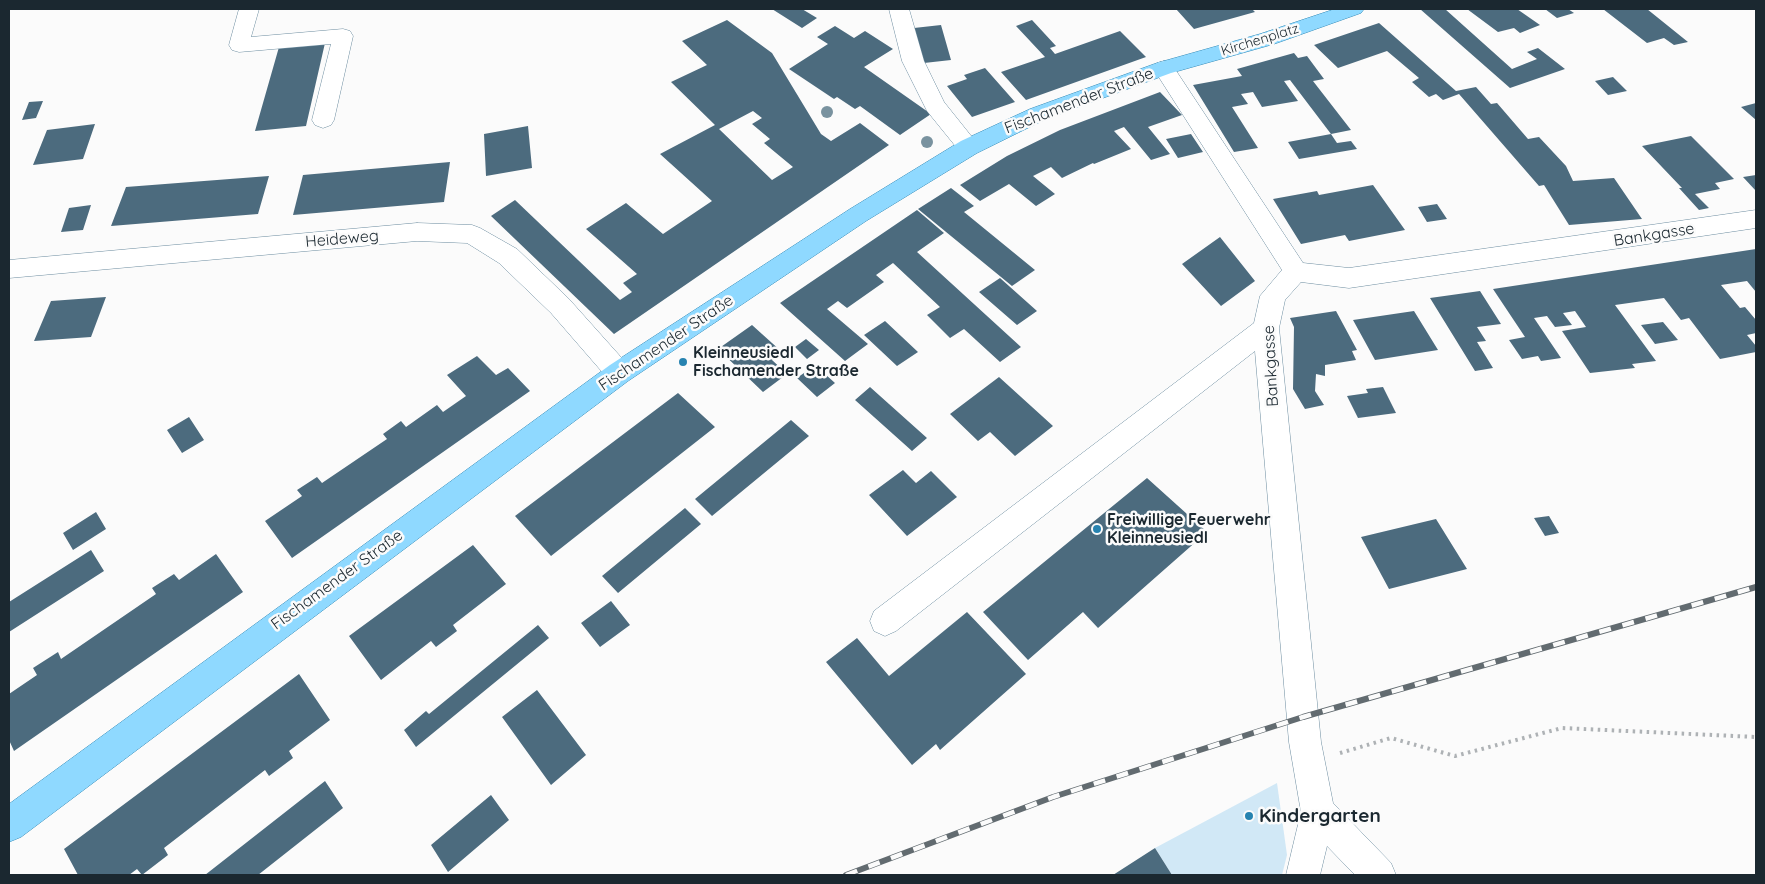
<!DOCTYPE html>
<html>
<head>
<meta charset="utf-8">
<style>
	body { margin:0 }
	#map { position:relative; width:1765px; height:884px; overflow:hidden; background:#fbfbfb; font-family:Quicksand,sans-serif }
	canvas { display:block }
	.frame { position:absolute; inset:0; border:10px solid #1b2830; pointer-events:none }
</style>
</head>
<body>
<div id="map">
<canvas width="1765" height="884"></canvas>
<div class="frame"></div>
</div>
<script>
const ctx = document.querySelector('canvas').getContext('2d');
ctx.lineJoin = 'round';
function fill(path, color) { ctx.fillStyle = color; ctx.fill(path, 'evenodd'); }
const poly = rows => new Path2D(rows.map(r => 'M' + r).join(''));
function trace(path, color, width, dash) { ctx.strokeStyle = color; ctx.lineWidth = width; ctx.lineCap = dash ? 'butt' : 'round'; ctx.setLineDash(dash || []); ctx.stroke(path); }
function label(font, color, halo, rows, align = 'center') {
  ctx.font = font + ' Quicksand,sans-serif'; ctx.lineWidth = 5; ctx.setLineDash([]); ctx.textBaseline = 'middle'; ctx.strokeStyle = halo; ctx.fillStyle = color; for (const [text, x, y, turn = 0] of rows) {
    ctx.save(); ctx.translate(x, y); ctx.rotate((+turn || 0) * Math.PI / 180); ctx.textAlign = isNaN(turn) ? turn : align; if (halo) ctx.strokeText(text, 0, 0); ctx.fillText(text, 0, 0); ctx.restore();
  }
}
fill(poly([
	[1277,783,1287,855,1282,875,1172,875,1155,848]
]), '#d1e8f6');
fill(poly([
	[772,9,802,9,817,18,802,28],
	[1176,9,1252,9,1255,12,1194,29],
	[1420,9,1445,9,1512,69,1537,59,1527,52,1538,48,1565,69,1510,88],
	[1467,9,1517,9,1540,25,1520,33,1514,28,1498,32],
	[1545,9,1568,9,1574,13,1557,18],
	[1603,9,1647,9,1688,42,1674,45,1664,38,1647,43],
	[727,20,772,53,821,134,831,141,860,123,889,145,614,334,491,216,515,200,620,300,632,292,623,283,637,274,586,229,626,203,663,234,712,201,660,154,715,125,671,82,707,65,682,41],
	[753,111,762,118,752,124,770,139,764,143,793,167,772,180,719,129],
	[1032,20,1056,46,1050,48,1055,54,1120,31,1146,57,1026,100,1001,72,1045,57,1016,26],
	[1379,23,1456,91,1476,87,1491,104,1497,103,1528,139,1539,137,1566,166,1573,181,1614,178,1642,219,1569,225,1544,185,1539,186,1459,94,1443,100,1436,94,1429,97,1412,82,1419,78,1387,51,1338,68,1314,45],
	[941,25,951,60,924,63,914,28],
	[835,26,854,38,865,31,893,49,864,67,931,114,900,135,860,106,855,109,837,97,834,99,789,69,828,44,817,37],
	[325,43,306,126,255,131,279,47],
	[1294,53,1298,58,1307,56,1324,79,1313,81,1351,130,1331,134,1290,80,1284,81,1298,101,1262,107,1253,92,1241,94,1248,104,1232,107,1258,148,1234,152,1193,85,1242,76,1237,69],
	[985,68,1015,102,972,117,947,86,967,79,964,75],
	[1613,77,1627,91,1608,95,1595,81],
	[1160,92,1182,115,1148,127,1170,154,1151,160,1124,127,1114,131,1131,149,1094,164,1093,163,1062,178,1051,167,1033,176,1055,194,1036,206,1009,184,980,201,960,185,1007,156,1060,130],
	[43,101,36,118,22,120,29,102],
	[1756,103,1756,120,1741,107],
	[95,124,83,159,33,165,47,130],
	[528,126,532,168,486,176,484,134],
	[1191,134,1203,152,1178,158,1166,139],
	[1331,134,1337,143,1351,141,1357,149,1299,159,1288,142],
	[1691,136,1734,179,1715,183,1720,189,1695,194,1709,208,1699,210,1679,188,1682,188,1642,146],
	[450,162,444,202,293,215,303,175],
	[1756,175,1756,191,1743,177],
	[269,176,258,214,111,226,126,187],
	[1373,185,1405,230,1349,241,1345,235,1301,244,1273,199,1317,191,1319,195],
	[951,188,974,206,964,212,1035,270,1012,286,918,209],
	[1437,204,1447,219,1427,222,1418,207],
	[91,205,83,230,61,232,69,208],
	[917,210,944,233,917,252,1021,347,1000,362,964,329,950,338,927,315,940,307,893,263,876,275,884,282,847,308,838,301,827,309,868,344,845,361,780,303],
	[1220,237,1255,281,1221,306,1182,264],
	[1756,249,1756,292,1747,281,1721,285,1740,308,1745,307,1756,320,1756,333,1747,335,1756,346,1756,352,1720,359,1689,318,1681,320,1664,298,1615,305,1656,361,1632,364,1635,368,1590,373,1562,331,1586,327,1575,311,1563,313,1572,325,1555,327,1547,316,1534,318,1561,358,1541,361,1538,356,1522,359,1509,340,1525,337,1493,289],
	[1000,278,1037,311,1017,325,979,292],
	[1480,291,1501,324,1477,327,1486,341,1477,342,1493,368,1475,371,1430,298],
	[106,297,91,337,34,341,51,301],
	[1336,311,1357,350,1352,351,1356,360,1325,365,1325,376,1316,374,1315,391,1324,405,1305,409,1293,389,1294,327,1290,318],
	[1414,311,1438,350,1375,360,1353,320],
	[885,321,918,352,897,366,864,335],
	[1663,322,1678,340,1655,344,1641,325],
	[752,325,782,352,772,360,787,374,763,392,718,349],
	[806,339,819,350,807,359,795,347],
	[477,356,496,375,508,368,530,391,292,558,265,521,302,496,297,490,317,477,322,483,387,439,383,434,401,421,406,427,437,405,443,412,466,396,447,375],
	[815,365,835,383,817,397,797,378],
	[999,377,1053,426,1015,456,990,432,978,441,950,414],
	[870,387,927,438,912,451,855,400],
	[1383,387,1396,413,1358,418,1347,396,1368,393,1366,389],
	[678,393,715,427,551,556,515,516],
	[189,417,204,440,182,453,167,430],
	[791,420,809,436,712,516,695,499],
	[903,470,916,483,931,471,957,497,907,536,869,495],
	[1147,478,1207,532,1098,628,1083,612,1028,660,983,612],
	[685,508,701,524,618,593,602,576],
	[96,512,106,529,73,550,63,533],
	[1549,516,1559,533,1545,536,1534,518],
	[1436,519,1467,569,1389,589,1361,537],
	[473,545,506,584,453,625,457,631,436,647,431,641,381,680,349,636],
	[91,550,104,571,9,632,9,602],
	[216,554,243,592,14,751,9,740,9,694,37,675,33,668,58,652,61,659,156,594,152,588,174,574,179,580],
	[611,601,630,625,600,647,581,623],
	[967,612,1026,674,940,750,936,744,912,765,826,662,857,638,889,676],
	[538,625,549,638,416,747,404,730,426,711,429,714],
	[299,674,330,720,289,751,293,758,269,776,265,770,164,848,168,855,142,875,137,869,129,875,78,875,64,849],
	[537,690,586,755,551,785,502,717],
	[325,781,343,808,258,875,205,875],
	[491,795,509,820,448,872,431,845],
	[1155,848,1172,875,1113,875]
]), '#4c6b7e');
const minor = poly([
	[239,9,259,9,251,37,343,29,350,31,353,36,334,120,331,125,323,128,315,125,312,120,331,44,239,52,232,50,229,45,239,9],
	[889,9,909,9,924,61,944,102,980,147,977,153,969,155,961,153,927,111,902,61,889,9],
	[1164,61,1171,63,1303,263,1349,268,1756,210,1756,228,1349,288,1301,282,1285,300,1279,328,1321,742,1333,803,1391,863,1396,875,1355,875,1327,846,1320,875,1286,875,1301,812,1289,742,1255,351,896,631,885,636,874,631,870,621,874,611,1254,323,1260,296,1282,270,1153,68,1157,63,1164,61],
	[417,223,472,225,480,228,517,249,569,299,628,365,632,373,628,381,619,384,610,381,551,313,499,263,467,243,417,241,9,278,9,260,417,223]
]);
const major = poly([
	[1335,9,1364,9,1361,13,1274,44,1171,73,1046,119,977,153,866,221,628,381,21,837,9,842,9,804,610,365,850,209,961,141,1030,109,1157,63,1260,34,1335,9]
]);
trace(minor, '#6d8da0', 1);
trace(major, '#368bb7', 1);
trace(poly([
	[1340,753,1391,738,1455,756,1562,728,1756,737]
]), '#aeb2b5', 4, [2.5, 4.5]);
fill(minor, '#fff');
fill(major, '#8fd9ff');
const rail = poly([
	[846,875,1053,797,1303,717,1756,587]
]);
trace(rail, '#626b70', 6);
trace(rail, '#fbfbfb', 4.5, [12]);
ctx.fillStyle = '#79929f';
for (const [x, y] of [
	[827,112],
	[927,142]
]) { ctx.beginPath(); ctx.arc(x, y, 6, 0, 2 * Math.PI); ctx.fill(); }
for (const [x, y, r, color] of [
	[683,362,5,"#2783b0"],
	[1097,529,5,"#2783b0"],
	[1249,816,5,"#2783b0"]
]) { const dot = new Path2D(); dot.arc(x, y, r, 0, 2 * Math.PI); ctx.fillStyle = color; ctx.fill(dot); trace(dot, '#fbfbfb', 2); }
label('14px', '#1b2830', '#fbfbfb', [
	["Kirchenplatz",1260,40,-17]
]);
label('16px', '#1b2830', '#fbfbfb', [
	["Fischamender Straße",1079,101,-21],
	["Bankgasse",1654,235,-9],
	["Heideweg",342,239,-5],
	["Fischamender Straße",666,343,-34],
	["Bankgasse",1271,366,-93],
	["Fischamender Straße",337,580,-36]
]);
label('bold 16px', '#1b2830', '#fbfbfb', [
	["Kleinneusiedl",693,353],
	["Fischamender Straße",693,371],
	["Freiwillige Feuerwehr",1107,520],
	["Kleinneusiedl",1107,538]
], 'left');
label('bold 19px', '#1b2830', '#fbfbfb', [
	["Kindergarten",1259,816]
], 'left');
</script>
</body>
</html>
